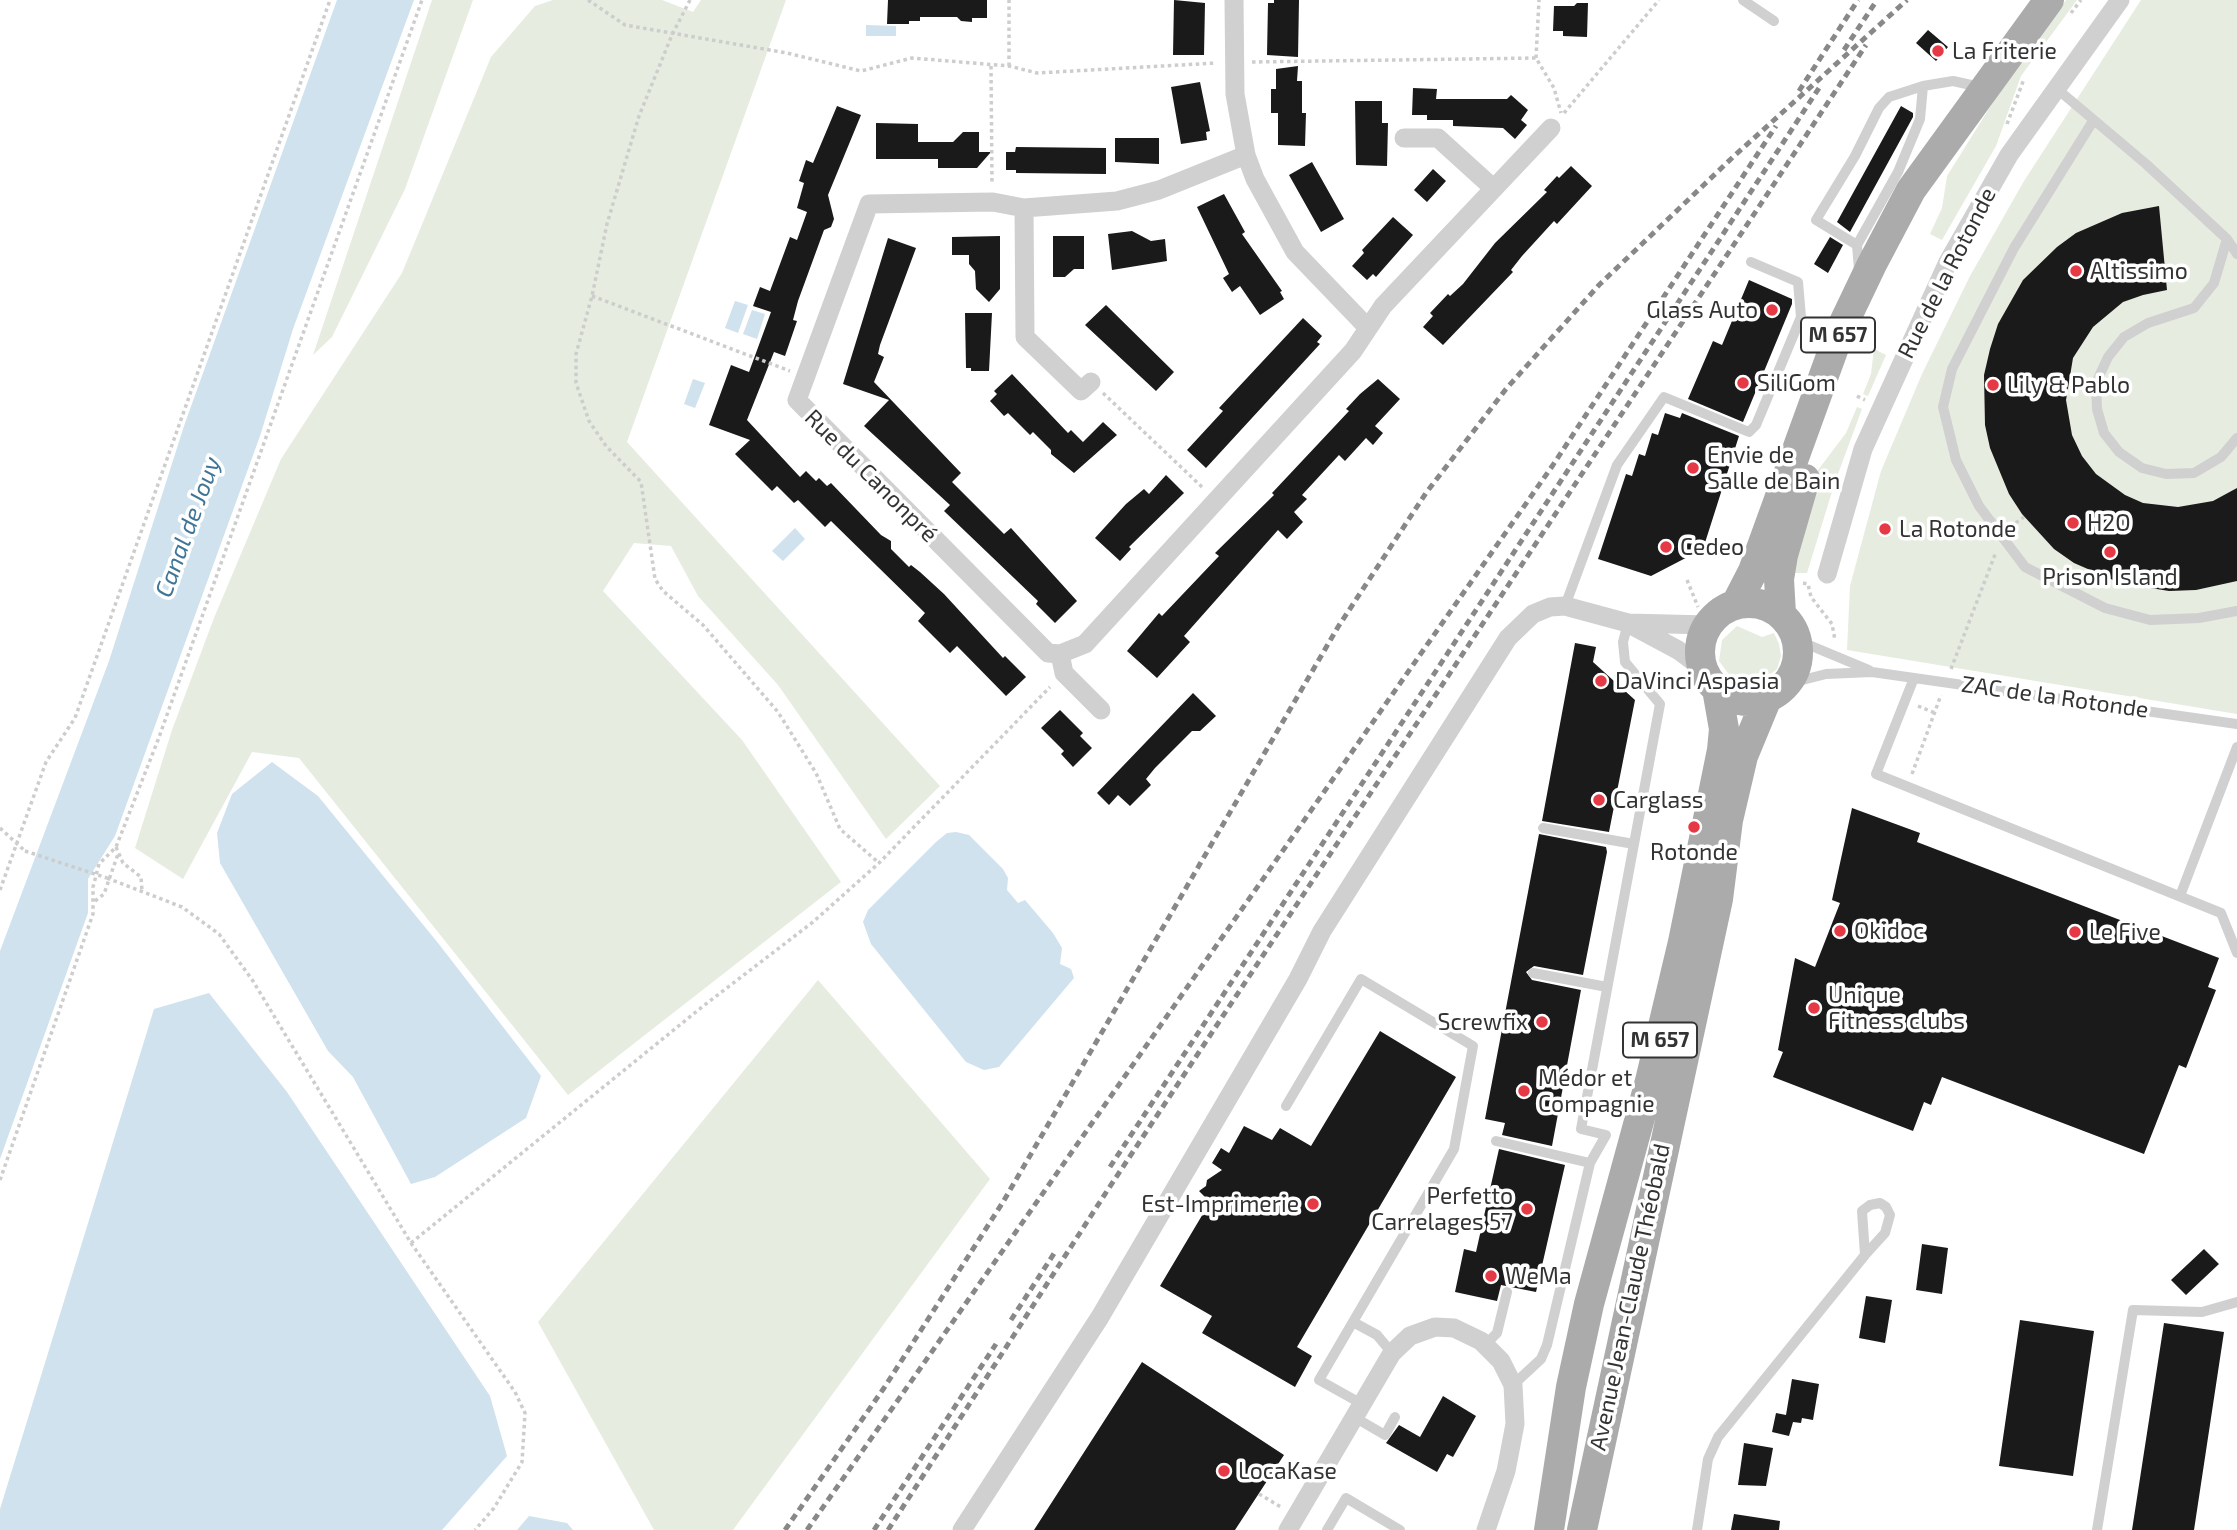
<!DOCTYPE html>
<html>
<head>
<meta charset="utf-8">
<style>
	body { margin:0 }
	canvas { display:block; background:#fff }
</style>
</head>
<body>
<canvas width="2237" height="1530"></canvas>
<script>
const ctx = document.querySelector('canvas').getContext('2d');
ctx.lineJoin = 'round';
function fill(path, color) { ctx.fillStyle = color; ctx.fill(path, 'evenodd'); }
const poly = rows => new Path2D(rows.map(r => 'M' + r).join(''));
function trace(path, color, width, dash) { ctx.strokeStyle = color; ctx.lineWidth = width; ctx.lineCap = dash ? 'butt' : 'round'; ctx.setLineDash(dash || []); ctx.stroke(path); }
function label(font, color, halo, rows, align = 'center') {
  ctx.font = font + ' "Exo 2",sans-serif'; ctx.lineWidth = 7; ctx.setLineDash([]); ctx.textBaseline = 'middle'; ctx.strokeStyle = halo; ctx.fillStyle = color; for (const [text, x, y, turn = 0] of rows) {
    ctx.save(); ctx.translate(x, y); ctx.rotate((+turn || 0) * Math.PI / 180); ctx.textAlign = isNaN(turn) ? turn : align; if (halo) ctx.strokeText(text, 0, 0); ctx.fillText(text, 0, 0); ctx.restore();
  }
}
fill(poly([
	[432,0,473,0,405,189,332,337,313,355],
	[553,0,662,0,693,12,701,0,786,0,627,442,940,786,886,839,778,685,698,596,671,546,634,543,603,591,742,740,841,882,568,1095,299,758,252,752,183,879,135,848,172,730,214,618,281,459,402,273,491,57,535,6],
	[2066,0,2077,0,2021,76,1996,146,1942,240,1930,234,1942,208,1947,176,2002,88],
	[2141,0,2237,0,2237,714,1847,650,1850,586,1881,471,1922,374,1970,276,2024,181],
	[1874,349,1886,355,1868,396,1863,394,1871,374],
	[1857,407,1862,409,1835,482,1807,573,1793,573,1815,474,1846,433],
	[1737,626,1762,637,1774,633,1779,644,1781,656,1777,669,1759,683,1734,681,1719,661,1722,640],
	[818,980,990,1179,733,1530,654,1530,538,1322]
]), '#e6ecdf');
fill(poly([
	[337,0,414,0,293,329,260,436,115,836,88,879,88,913,0,1159,0,951,109,661,184,426],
	[866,25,896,26,896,36,866,36],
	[735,301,748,305,738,333,725,328],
	[752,310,765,314,757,339,743,334],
	[693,379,705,383,695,408,684,404],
	[795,528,805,539,783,561,772,551],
	[272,762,318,796,438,943,541,1076,526,1118,435,1177,411,1184,353,1077,328,1051,220,863,217,833,232,794],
	[956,832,969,835,1003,869,1008,878,1007,890,1018,903,1025,900,1053,933,1062,948,1060,964,1071,969,1074,978,999,1067,984,1070,966,1062,871,944,863,922,868,910,936,842,947,833],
	[209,993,287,1092,490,1396,507,1456,442,1530,0,1530,0,1509,154,1009],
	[529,1516,567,1523,573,1530,517,1530]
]), '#cfe2ee');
fill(poly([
	[888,0,987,0,987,18,972,18,972,22,961,21,957,17,920,17,920,21,909,21,909,24,887,24],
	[1174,0,1205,3,1204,55,1173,55],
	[1274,0,1299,0,1298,57,1267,55,1268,3,1274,3],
	[1577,3,1588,3,1587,37,1563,36,1563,31,1553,31,1554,6,1574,6],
	[1928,30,1948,47,1936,61,1916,43],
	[1298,66,1297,81,1302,81,1302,113,1306,113,1305,146,1278,145,1278,113,1271,113,1271,89,1276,89,1276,69],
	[1200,82,1210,131,1206,132,1207,140,1181,144,1171,87],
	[1413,88,1437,89,1436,99,1507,99,1511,95,1528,110,1521,120,1527,125,1515,139,1503,128,1453,126,1453,120,1427,120,1427,115,1412,115],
	[1355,101,1382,101,1382,123,1388,123,1387,166,1356,165],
	[837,106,861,115,828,195,834,219,831,227,824,230,798,301,793,320,797,321,785,356,774,352,747,420,800,477,806,471,816,481,819,478,827,486,831,483,881,535,891,541,891,549,909,567,911,565,920,572,944,594,1003,658,1005,656,1026,677,1006,696,957,646,950,653,918,621,925,613,831,521,825,527,798,500,794,503,777,486,772,491,735,454,750,440,709,425,731,365,749,372,771,312,753,306,760,287,770,291,790,237,797,240,807,212,797,208,804,183,799,181,806,160,813,163],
	[1901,106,1913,113,1913,117,1850,232,1837,222],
	[876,123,918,124,918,142,953,142,963,132,979,132,979,152,991,152,977,168,938,168,938,159,876,159],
	[1115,138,1159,138,1159,164,1115,162],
	[1016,147,1106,148,1106,174,1016,173,1016,170,1006,170,1006,152,1015,152],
	[1312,162,1344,219,1321,232,1289,175],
	[1571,166,1592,186,1557,224,1554,221,1522,256,1511,270,1513,272,1443,345,1423,327,1433,316,1430,313,1448,294,1450,296,1463,284,1495,243,1547,192,1544,190,1557,176,1559,178],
	[1433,169,1446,181,1427,202,1414,190],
	[1224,194,1245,232,1242,234,1282,291,1280,292,1284,299,1260,315,1240,286,1232,292,1223,278,1229,274,1197,207],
	[2159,206,2167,290,2143,295,2123,302,2093,327,2073,358,2066,400,2072,435,2082,456,2096,474,2125,495,2143,503,2178,507,2213,501,2237,488,2237,581,2196,590,2169,591,2120,583,2074,563,2054,549,2022,514,2009,494,1990,448,1985,425,1984,375,1990,349,1998,324,2023,280,2057,247,2076,233,2122,213],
	[1393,217,1413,235,1376,277,1373,274,1367,280,1352,266,1364,253,1362,250],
	[1132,231,1151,241,1165,239,1167,261,1112,270,1108,234],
	[1000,236,1000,289,989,302,976,289,975,271,969,264,969,255,952,255,952,237],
	[1053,236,1084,236,1084,269,1074,269,1065,277,1053,277],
	[1830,237,1843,245,1828,273,1814,264],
	[888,238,916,248,880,345,878,354,884,357,874,382,961,473,952,482,1004,534,1011,528,1077,601,1055,623,1036,604,1038,601,944,511,950,505,864,426,889,400,843,384],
	[1749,280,1792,299,1792,304,1743,422,1688,399,1713,341,1722,345],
	[1106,305,1174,372,1156,391,1085,325],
	[965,313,992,313,989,371,971,371,971,368,966,368],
	[1303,318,1322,336,1317,342,1320,344,1206,468,1187,450,1223,411,1219,408],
	[1012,374,1068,433,1071,430,1083,442,1103,422,1117,435,1074,473,1051,454,1051,450,1033,432,1030,435,1008,413,1004,416,990,401,997,394,994,391],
	[1378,379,1400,399,1375,426,1383,433,1373,445,1366,438,1345,461,1339,455,1302,495,1307,499,1294,512,1303,522,1287,539,1278,530,1184,636,1190,642,1157,678,1127,651,1159,613,1162,616,1219,556,1215,553,1274,495,1272,493,1349,411,1346,409,1360,394],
	[1665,413,1680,418,1682,413,1739,436,1703,549,1651,576,1598,559,1626,474,1632,476,1639,454,1645,456,1652,433,1658,435],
	[1166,475,1184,493,1129,547,1131,549,1120,561,1095,538,1126,504,1144,489,1149,494],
	[1575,643,1596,647,1593,662,1635,700,1609,832,1542,821],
	[1193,693,1216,716,1200,731,1192,731,1155,768,1146,779,1151,785,1130,806,1118,795,1109,805,1097,793],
	[1060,710,1083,733,1080,736,1092,748,1073,767,1061,754,1064,751,1041,728],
	[1852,808,1920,833,1917,842,2219,958,2208,987,2216,990,2186,1068,2179,1065,2144,1154,1942,1077,1931,1105,1924,1102,1913,1131,1773,1077,1783,1052,1778,1050,1795,958,1815,967,1840,903,1832,900],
	[1539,834,1606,847,1607,852,1583,975,1534,966,1526,972,1532,980,1581,990,1552,1146,1502,1135,1505,1123,1485,1119],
	[1380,1031,1456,1077,1297,1347,1312,1356,1295,1387,1202,1333,1212,1316,1160,1286,1210,1202,1199,1191,1206,1186,1207,1180,1222,1170,1212,1163,1221,1148,1229,1153,1244,1126,1272,1140,1280,1128,1311,1146],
	[1499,1149,1565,1165,1536,1292,1501,1285,1497,1301,1455,1292,1464,1249,1476,1252],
	[1922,1244,1948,1248,1942,1294,1916,1290],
	[2204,1249,2219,1264,2186,1295,2171,1280],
	[1866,1296,1892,1300,1885,1343,1859,1338],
	[2020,1320,2094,1331,2073,1476,1999,1466],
	[2164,1323,2224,1332,2194,1530,2132,1530],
	[1142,1362,1284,1455,1235,1530,1034,1530],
	[1792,1379,1819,1384,1813,1420,1802,1418,1801,1423,1793,1422,1789,1436,1772,1432,1776,1413,1786,1415],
	[1443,1396,1476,1416,1453,1457,1447,1454,1437,1472,1386,1443,1399,1425,1420,1437],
	[1744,1443,1773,1448,1766,1486,1738,1485],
	[1734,1514,1780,1521,1779,1530,1731,1530]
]), '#1a1a1a');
trace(poly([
	[588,0,625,25,787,53,861,71,912,58,1009,66,1037,73,1216,63],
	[690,0,672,35,639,116,607,224,592,296,576,354,576,383,589,421,606,446,641,482,655,579,663,591,703,625,778,712,816,773,840,829,879,863],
	[2071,13,2081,0],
	[1536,58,1539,0],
	[1252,62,1536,58,1554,88,1561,113],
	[991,66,992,183],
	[1009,66,1009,0],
	[1564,113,1659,0],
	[2007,124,2024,79],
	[592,296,790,371],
	[1103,393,1202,487],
	[1857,396,1865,400],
	[2010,527,2024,517],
	[1687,580,1698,607],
	[1803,583,1808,584,1811,597,1832,624,1835,640],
	[1951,669,1996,552],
	[1918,706,1935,713],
	[1912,774,1941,695],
	[0,828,25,851],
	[116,847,123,863,141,877,142,891],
	[107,878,182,907,219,934,253,981,411,1243,515,1392,525,1413,522,1462,494,1508,475,1530],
	[0,890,46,762,75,718,330,0],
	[95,901,104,894,118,854],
	[0,1180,93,914,93,887,99,864,116,847,158,740,422,0],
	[411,1243,702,1007,813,922,879,863,1050,687],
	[1259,1494,1281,1507]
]), '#cdcdcd', 3.5, [3.5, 3.5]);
trace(poly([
	[1743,0,1774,21],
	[2056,88,2146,164,2227,239,2237,254],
	[2093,121,2014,248,1952,369,1943,407,1956,460,1979,506,2025,567,2105,608,2150,620,2199,618,2237,611],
	[2227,239,2214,283,2194,308,2148,323,2124,337,2108,357,2096,383,2097,409,2104,433,2119,452,2142,468,2166,474,2194,473,2221,457,2237,438],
	[1857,245,1816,220,1855,156,1879,108,1889,97,1923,86,1953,81,1980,87],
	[1859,270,1857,245,1898,172,1920,119,1923,86],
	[1565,606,1617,465,1664,397,1749,432,1756,425,1801,317,1798,282,1751,262],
	[1797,640,1869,670],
	[1914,678,1876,774,2221,913,2237,953],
	[1787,684,1826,674,1872,672,2237,724],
	[1543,828,1634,844],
	[2180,896,2237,747],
	[1533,973,1607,987],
	[1286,1106,1361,979,1473,1046,1454,1149,1319,1380,1362,1404],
	[1496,1141,1590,1163],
	[1353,1322,1377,1335,1392,1353],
	[1485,1345,1497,1333,1507,1292],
	[1513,1385,1541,1359,1547,1345,1590,1163,1606,1135,1581,1129,1660,704,1625,662,1623,642,1628,623],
	[1354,1417,1385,1435,1395,1417],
	[1327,1530,1346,1498,1400,1530],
	[1697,1530,1708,1459,1718,1437,1865,1255,1885,1233,1890,1215,1886,1207,1880,1203,1870,1205,1862,1211,1865,1255],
	[2097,1530,2133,1310,2202,1312,2237,1302]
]), '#d0d0d0', 10);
trace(poly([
	[1234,0,1235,94,1246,155,1255,179,1295,252,1368,328],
	[1404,138,1438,138,1492,187],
	[1246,155,1159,190,1117,201,1024,208,993,202,869,204,797,400,1048,653,1060,654,1085,644,1353,351,1383,306,1551,128],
	[1024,208,1025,337,1081,391,1091,382],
	[1827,574,1863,449,1948,262,2009,155,2120,0],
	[1635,627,1678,650,1702,668],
	[1060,654,1064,673,1101,710],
	[962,1530,1100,1317,1298,979,1322,931,1508,638,1533,614,1550,607,1565,606,1628,623,1708,625],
	[1288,1530,1392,1353,1410,1336,1435,1327,1454,1328,1481,1341,1501,1361,1513,1385,1515,1424,1506,1471,1486,1530]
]), '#d0d0d0', 19);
trace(poly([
	'1700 652a49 49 0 1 1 98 0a49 49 0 1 1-98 0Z',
	[1736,604,1753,571,1840,331,1872,264,1911,190,2049,0],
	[1781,614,1779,579,1783,555,1805,479],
	[1549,1530,1571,1387,1589,1304,1650,1081,1683,942,1722,750,1724,729,1717,689],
	[1582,1530,1718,899,1728,820,1743,756,1767,698]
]), '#ababab', 30);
trace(poly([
	[1844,50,1877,0],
	[1799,91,1858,0],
	[1110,1167,1821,85],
	[1011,1320,1055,1252],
	[785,1530,884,1388,1003,1202,1338,627,1426,493,1506,389,1599,285,1733,157,1907,0],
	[807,1530,1553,465,1776,126],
	[874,1530,996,1344],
	[888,1530,1107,1191,1866,45]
]), '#888', 5, [7, 5]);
trace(poly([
	[25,851,107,878]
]), '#cdcdcd', 3.5, [3.5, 3.5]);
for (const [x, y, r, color] of [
	[1938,51,7,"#e63946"],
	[2076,271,7,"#e63946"],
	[1772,310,7,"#e63946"],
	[1743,383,7,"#e63946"],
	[1993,385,7,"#e63946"],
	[1693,468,7,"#e63946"],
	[2073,523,7,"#e63946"],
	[1885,529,7,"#e63946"],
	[1666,547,7,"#e63946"],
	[2110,552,7,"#e63946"],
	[1601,681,7,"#e63946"],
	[1599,800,7,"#e63946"],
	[1694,827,7,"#e63946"],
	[1840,931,7,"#e63946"],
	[2075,932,7,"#e63946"],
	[1814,1008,7,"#e63946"],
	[1542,1022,7,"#e63946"],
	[1524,1091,7,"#e63946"],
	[1313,1204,7,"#e63946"],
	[1527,1209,7,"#e63946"],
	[1491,1276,7,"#e63946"],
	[1224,1471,7,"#e63946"]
]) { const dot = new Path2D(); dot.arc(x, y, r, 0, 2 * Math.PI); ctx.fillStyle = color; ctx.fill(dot); trace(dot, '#fff', 2.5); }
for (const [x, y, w] of [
	[1838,335,74],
	[1660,1040,74]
]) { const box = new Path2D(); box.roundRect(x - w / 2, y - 17.5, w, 35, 5); ctx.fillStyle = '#fff'; ctx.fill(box); trace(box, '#333', 2); }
label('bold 21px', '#333', null, [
	["M 657",1838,335],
	["M 657",1660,1040]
]);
label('23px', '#333', '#fff', [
	["La Friterie",1952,51],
	["Altissimo",2090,271],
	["Glass Auto",1758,310,"right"],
	["SiliGom",1757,383],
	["Lily & Pablo",2007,385],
	["Envie de",1707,455],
	["Salle de Bain",1707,481],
	["H2O",2087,523],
	["La Rotonde",1899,529],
	["Cedeo",1680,547],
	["Prison Island",2110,577,"center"],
	["DaVinci Aspasia",1615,681],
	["Carglass",1613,800],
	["Rotonde",1694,852,"center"],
	["Okidoc",1854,931],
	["Le Five",2089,932],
	["Unique",1828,995],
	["Fitness clubs",1828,1021],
	["Screwfix",1528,1022,"right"],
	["Médor et",1538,1078],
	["Compagnie",1538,1104],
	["Perfetto",1513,1196,"right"],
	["Carrelages 57",1513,1222,"right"],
	["Est-Imprimerie",1299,1204,"right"],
	["WeMa",1505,1276],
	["LocaKase",1238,1471]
], 'left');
label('23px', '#333', '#fff', [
	["Rue de la Rotonde",1947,273,-63],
	["Rue du Canonpré",871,476,45],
	["ZAC de la Rotonde",2055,697,8],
	["Avenue Jean-Claude Théobald",1630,1297,-78]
]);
label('italic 24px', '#3f7597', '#fff', [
	["Canal de Jouy",188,527,-70]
]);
</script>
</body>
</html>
